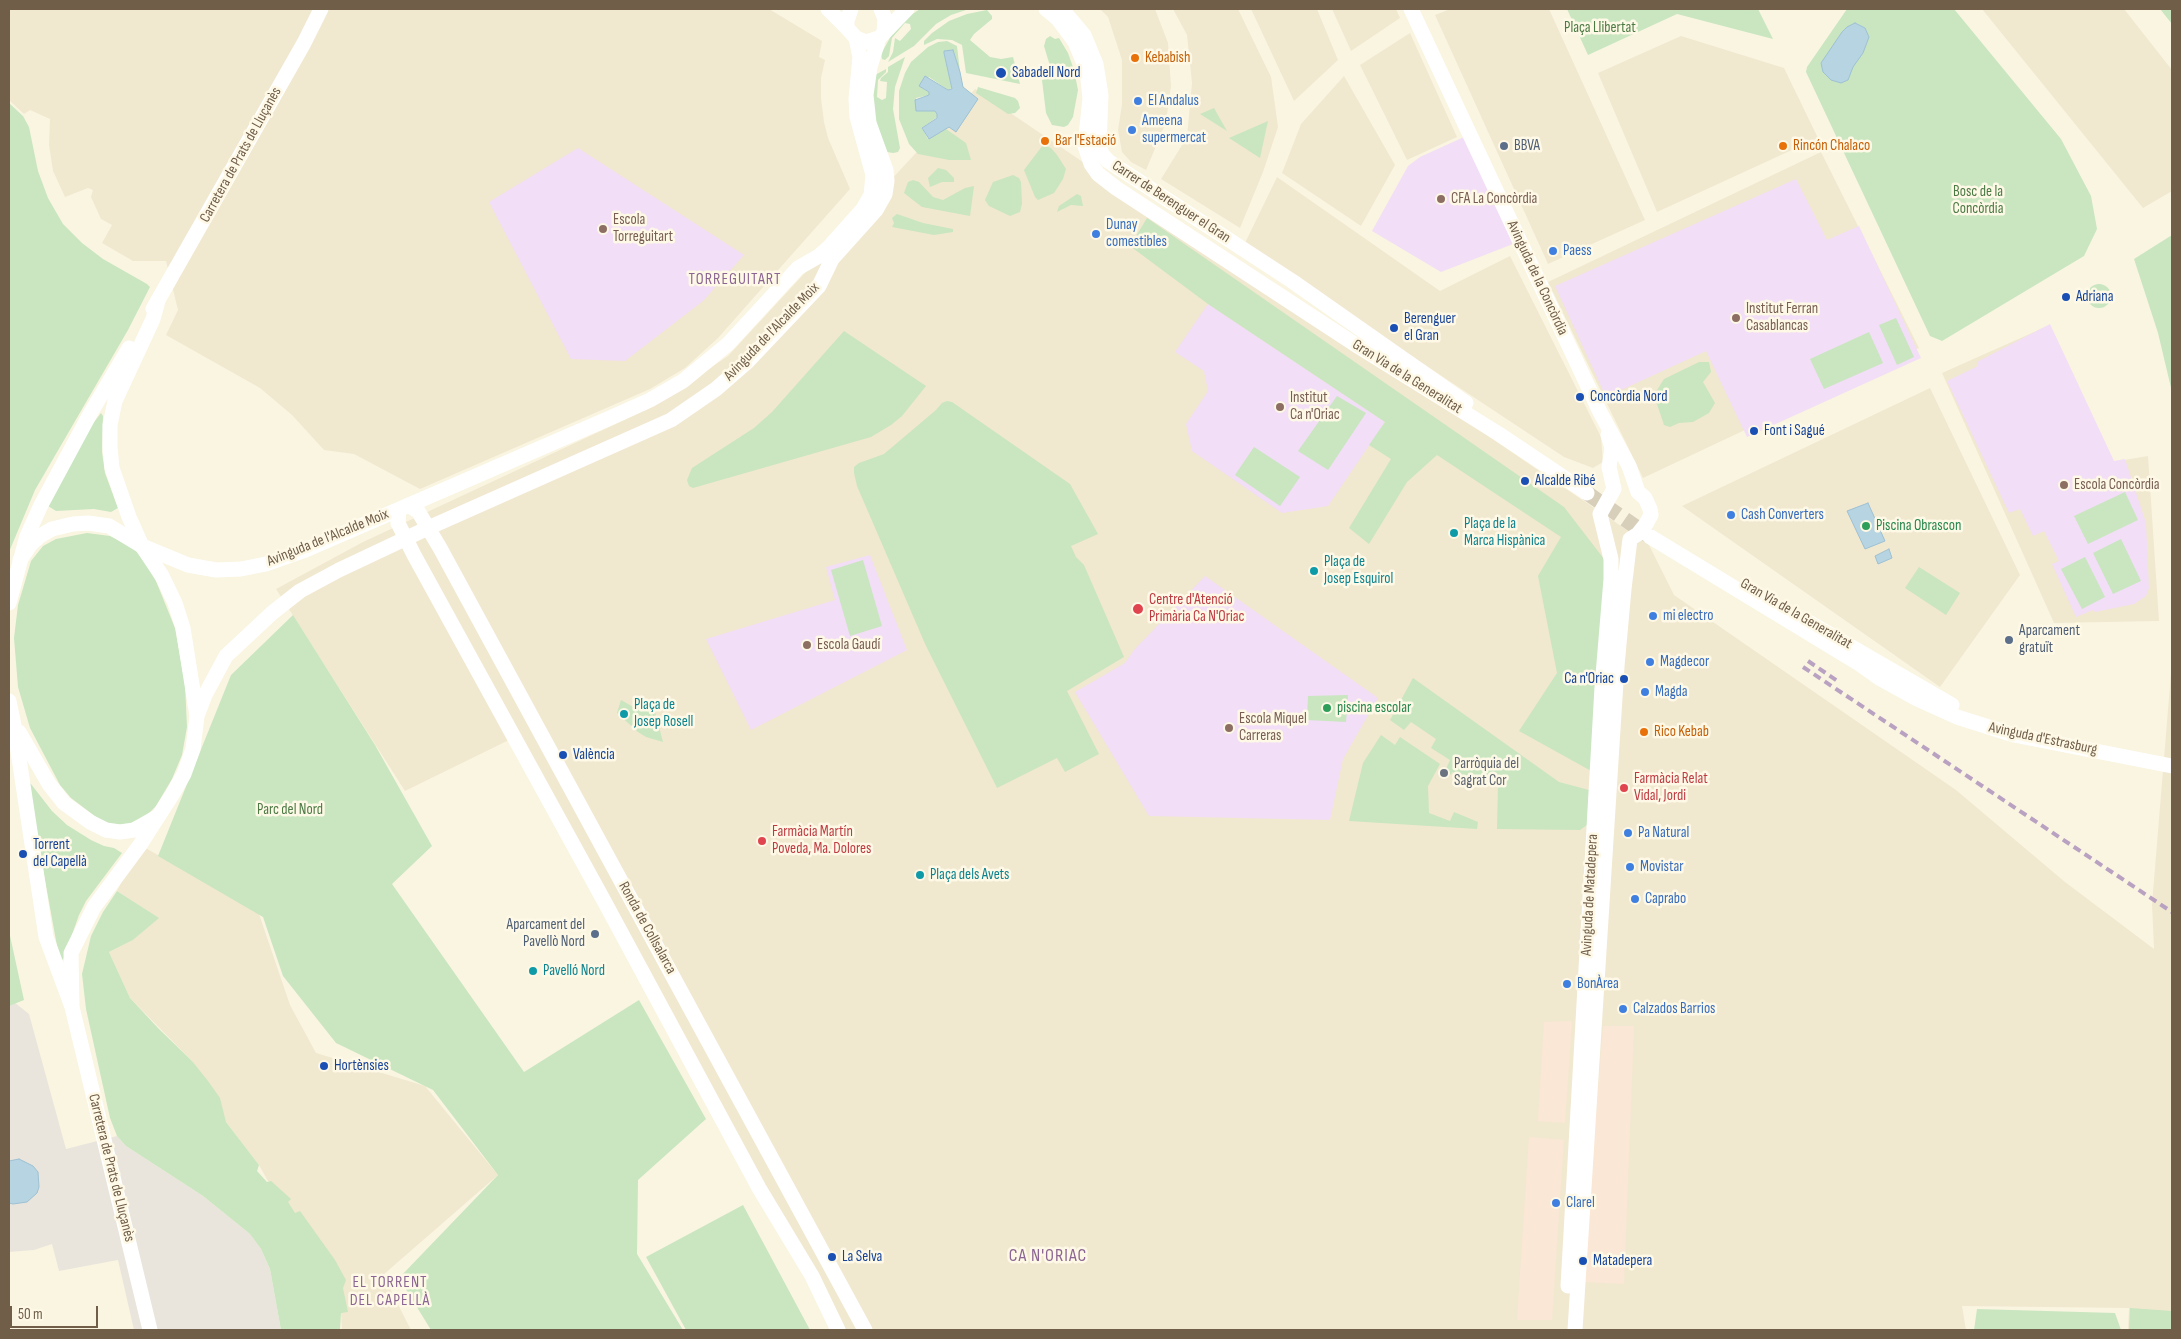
<!DOCTYPE html>
<html>
<head>
<meta charset="utf-8">
<style>
	body { margin:0 }
	#map { position:relative; width:2181px; height:1339px; overflow:hidden; background:#faf5e1; font-family:"Sofia Sans Condensed",sans-serif }
	canvas { display:block }
	.frame { position:absolute; inset:0; border:10px solid #705e49; pointer-events:none }
	.scale { position:absolute; left:10px; top:1306px; width:88px; height:22px; box-sizing:border-box; border:2px solid #705e49; border-top:0; padding-left:6px; font-size:15px; line-height:18px; white-space:nowrap; color:#705e49; -webkit-text-stroke:4px #fef9e6; paint-order:stroke }
</style>
</head>
<body>
<div id="map">
<canvas width="2181" height="1339"></canvas>
<div class="frame"></div>
<div class="scale">50 m</div>
</div>
<script>
const ctx = document.querySelector('canvas').getContext('2d');
ctx.lineJoin = 'round';
function fill(path, color) { ctx.fillStyle = color; ctx.fill(path, 'evenodd'); }
const poly = rows => new Path2D(rows.map(r => 'M' + r).join(''));
function trace(path, color, width, dash) { ctx.strokeStyle = color; ctx.lineWidth = width; ctx.lineCap = dash ? 'butt' : 'round'; ctx.setLineDash(dash || []); ctx.stroke(path); }
function label(font, color, halo, rows, align = 'center') {
  ctx.font = font + ' "Sofia Sans Condensed",sans-serif'; ctx.lineWidth = 5; ctx.setLineDash([]); ctx.textBaseline = 'middle'; ctx.strokeStyle = halo; ctx.fillStyle = color; for (const [text, x, y, turn = 0] of rows) {
    ctx.save(); ctx.translate(x, y); ctx.rotate((+turn || 0) * Math.PI / 180); ctx.textAlign = isNaN(turn) ? turn : align; if (halo) ctx.strokeText(text, 0, 0); ctx.fillText(text, 0, 0); ctx.restore();
  }
}
fill(poly([
	[9,9,769,9,822,41,819,57,825,60,821,78,821,98,824,122,828,138,850,189,718,338,685,368,650,389,420,489,354,454,324,450,292,415,260,388,166,335,178,310,166,261,133,261,102,243,112,225,101,219,91,197,93,190,88,188,65,197,53,171,49,145,50,119,30,110,24,114,9,100],
	[1100,9,1155,9,1168,43,1171,86,1166,122,1146,170,1131,162,1122,152,1118,130,1122,104,1122,60,1108,17],
	[1173,9,1238,9,1271,77,1278,127,1263,172,1240,228,1161,179,1187,137,1192,83,1187,35],
	[1251,9,1317,9,1338,60,1294,101],
	[1332,9,1396,9,1400,18,1351,51],
	[1450,9,1549,9,1645,220,1548,264,1435,15],
	[1982,9,2124,9,2172,70,2172,191,2143,208],
	[1410,33,1457,137,1407,160,1360,65],
	[1681,36,1784,68,1818,138,1657,212,1598,73],
	[1344,76,1395,165,1361,226,1282,173,1301,124],
	[975,89,1649,545,1674,595,1956,790,2065,882,2154,949,2152,904,2172,661,2172,1330,2128,1330,2129,1308,1962,1306,1966,1330,841,1330,511,739,405,791,276,589,363,542,652,407,728,356],
	[1821,152,1919,348,1643,478,1548,282],
	[1277,177,1440,291,1510,256,1601,437,1603,462,1593,468,1564,457,1244,245],
	[2043,328,2112,462,2148,456,2159,621,2054,623,1942,373],
	[1930,388,2020,575,1940,687,1682,506],
	[140,845,258,911,290,1005,316,1053,425,1086,498,1175,383,1275,411,1330,342,1330,341,1312,259,1165,226,1122,192,1061,130,998,109,952,133,940,158,918,117,891]
]), '#f1e8d0');
fill(poly([
	[1572,1021,1565,1123,1538,1121,1544,1022],
	[1603,1026,1634,1026,1624,1284,1583,1282],
	[1529,1137,1564,1140,1552,1320,1517,1320]
]), '#fae7d5');
fill(poly([
	[9,998,29,1014,66,1149,117,1136,126,1146,203,1196,250,1234,261,1249,270,1269,281,1330,134,1330,118,1260,59,1271,52,1244,34,1250,9,1252]
]), '#e9e5dc');
fill(poly([
	[1464,137,1513,244,1441,272,1372,231,1408,166,1420,157],
	[578,148,744,255,703,301,625,361,571,359,489,202],
	[1796,179,1827,240,1859,226,1921,358,1747,437,1706,351,1606,397,1555,286],
	[1208,304,1385,422,1328,506,1282,513,1192,451,1186,424,1208,391,1204,371,1175,352],
	[2050,324,2114,461,2125,459,2146,523,2149,588,2146,596,2134,604,2095,612,2093,610,2076,617,2052,564,2059,561,2044,531,2033,536,2020,509,2009,513,1947,381,1978,366,1977,362],
	[870,555,907,650,751,730,706,639,835,600,826,567],
	[1205,576,1378,698,1343,759,1330,820,1149,816,1075,692,1125,663,1134,650]
]), '#f2def6');
fill(poly([
	[920,9,969,9,951,15,936,24,914,46,888,62,893,52,895,38,900,41,911,29,910,24,905,23,892,38,889,56,885,60,882,59,881,54,891,36,911,15],
	[1567,9,1758,9,1773,39,1677,14,1588,55],
	[1847,9,1954,9,2061,139,2091,196,2097,229,2084,256,1942,341,1930,336,1806,72,1807,67],
	[2160,9,2172,9,2172,24],
	[987,10,992,16,992,19,974,34,970,40,990,57,1001,59,1013,57,1020,84,966,73,962,45,952,40,937,39,924,45,924,41,932,33,949,21,967,14],
	[1050,36,1055,39,1059,38,1068,53,1074,70,1078,90,1073,117,1068,125,1064,127,1052,125,1046,113,1042,80,1053,76,1044,46,1046,39],
	[947,41,957,46,960,72,953,50,944,53,952,88,948,90,929,77,922,88,929,92,929,95,916,98,918,111,935,111,937,114,937,117,922,128,928,139,946,129,966,143,971,160,949,160,918,154,909,144,899,119,899,91,905,73,911,62,928,47,938,42],
	[905,57,895,87,893,109,900,148,898,152,893,153,887,152,879,132,873,110,873,87,875,75,886,69,886,72,878,80,877,97,882,100,886,98,887,82,880,81,881,78,888,72,888,67],
	[978,87,1015,98,1018,101,1020,108,1015,113,1008,114,976,93],
	[9,103,23,116,29,127,38,171,48,198,63,224,82,243,103,259,147,284,150,287,128,330,35,490,9,552],
	[1214,108,1227,131,1200,114],
	[1268,121,1260,158,1229,138],
	[1043,145,1051,148,1057,155,1066,169,1063,179,1054,193,1038,200,1035,197,1024,170],
	[938,168,946,170,954,178,954,182,942,182,930,187,928,178],
	[1013,175,1019,178,1021,182,1022,204,1020,212,1010,216,989,206,985,200,993,182],
	[913,180,919,182,933,197,943,200,965,188,974,186,970,216,922,207,904,193,908,182],
	[1077,194,1081,196,1083,206,1071,205,1057,212,1059,206],
	[897,214,923,223,953,229,953,232,934,235,892,227,894,223,892,218],
	[1147,218,1564,507,1604,559,1605,598,1593,772,1519,731,1557,673,1538,576,1561,537,1437,455,1407,482,1369,544,1349,528,1391,459,1369,445,1385,422,1208,304,1130,246],
	[2172,235,2172,392,2158,333,2134,259],
	'2087 296a12 12 0 1 1 24 0a12 12 0 1 1-24 0Z',
	[1896,318,1914,357,1897,365,1879,325],
	[844,331,926,386,902,416,891,425,871,437,693,488,689,486,687,480,692,468,754,428,772,412],
	[1869,332,1883,363,1824,389,1810,359],
	[1699,362,1709,362,1711,372,1703,382,1715,403,1709,413,1693,422,1679,423,1670,427,1664,425,1654,395,1664,379],
	[1337,396,1366,413,1328,470,1298,451],
	[947,401,952,402,1070,484,1098,534,1071,546,1076,557,1084,565,1124,657,1067,691,1099,754,1065,772,1057,758,997,788,926,646,857,486,854,473,854,467,859,463,884,454,936,410,942,403],
	[101,413,103,416,102,452,105,473,118,508,111,512,94,509,56,511,48,506,88,430],
	[1254,447,1300,477,1280,506,1235,475],
	[2125,492,2138,520,2088,544,2074,516],
	[87,533,110,536,120,541,134,549,144,560,156,581,175,628,185,684,187,727,182,755,172,779,156,806,147,815,127,825,111,825,100,820,71,798,60,785,30,728,18,687,14,638,18,605,31,561,43,546,56,539],
	[2121,539,2141,581,2113,594,2093,553],
	[2085,557,2105,597,2082,609,2061,569],
	[863,560,882,626,850,636,831,570],
	[1919,567,1960,593,1946,615,1905,588],
	[293,615,375,745,432,846,392,884,524,1072,639,1000,706,1119,638,1180,637,1254,683,1330,431,1330,399,1278,498,1175,433,1090,336,1043,283,976,263,917,158,856,231,675],
	[1413,678,1559,782,1589,790,1587,825,1580,830,1497,829,1498,783,1491,780,1487,785,1452,772,1451,775,1446,769,1450,760,1431,748,1436,739,1411,722,1404,730,1390,720],
	[1348,695,1346,722,1307,720,1308,696],
	[621,700,635,708,655,712,663,742,646,737,638,732,617,713],
	[1381,735,1395,745,1400,737,1440,764,1428,786,1429,813,1450,821,1454,812,1478,822,1477,829,1349,821,1363,763],
	[27,781,31,784,52,811,67,825,91,840,104,846,114,848,122,853,86,901,79,915,63,960,59,957],
	[117,891,159,918,133,940,109,952,130,998,158,1028,192,1061,208,1081,220,1098,226,1122,259,1165,257,1171,267,1182,271,1181,291,1199,288,1202,295,1213,300,1211,335,1260,346,1280,343,1288,348,1312,341,1313,340,1330,281,1330,270,1269,261,1249,250,1234,203,1196,126,1146,117,1136,110,1118,86,1009,82,974,91,936,103,912],
	[9,931,24,1000,9,1006],
	[743,1205,810,1330,686,1330,646,1257],
	[2130,1308,2172,1311,2172,1330,2129,1330],
	[1977,1309,2115,1313,2121,1330,1974,1330]
]), '#c9e6c0');
const water = poly([
	[1855,23,1865,28,1869,37,1863,53,1853,67,1848,80,1841,83,1831,80,1823,72,1821,63,1842,32,1847,27,1855,23],
	[953,50,960,72,963,87,978,99,956,132,949,127,929,139,922,128,937,118,937,114,935,111,916,111,915,100,929,95,929,92,919,86,925,76,948,90,952,89,944,53,944,51,953,50],
	[1868,503,1885,541,1865,549,1847,511,1868,503],
	[1889,549,1892,558,1878,564,1875,556,1889,549],
	[19,1159,33,1166,38,1172,39,1187,37,1193,27,1202,13,1204,9,1203,9,1161,19,1159]
]);
fill(water, '#b7d4e2');
trace(water, '#9ec1d3', 1);
trace(poly([
	[1587,493,1649,536]
]), '#d8cfbb', 15, [15, 8]);
trace(poly([
	[828,9,847,28],
	[851,9,847,21,847,28,856,38,866,42,879,38,907,9],
	[881,9,885,19,884,32],
	[1046,9,1058,19,1075,42,1087,71,1090,98,1085,146,1091,164,1098,174,1116,188,1359,347,1499,434,1587,493],
	[1062,9,1084,35,1096,64,1101,95,1099,146,1102,154,1108,161,1292,281,1466,403],
	[1411,9,1600,412,1629,466,1638,492,1645,498,1650,509,1651,515,1646,524,1638,534,1630,539,1624,589,1617,666,1575,1330],
	[153,309,304,43,321,9],
	[408,505,418,511,440,548,865,1330],
	[399,510,398,523,414,555,603,899,759,1188,812,1276,838,1330],
	[1649,536,1858,663,1879,678,1917,699,1957,717,2014,735,2172,766],
	[20,560,31,544,40,536,52,529,73,524,88,523,109,526,142,546,188,565,216,570,241,569,266,564,303,551,610,418,650,400,683,381,728,344,798,268,819,256,829,247,863,209,871,195,873,175,857,117,856,99,860,57,856,38],
	[9,603,27,536,41,505,90,414,129,348],
	[1805,620,1952,705],
	[9,701,14,725,46,937,72,1007,150,1330],
	[197,716,205,695,226,656,272,613,300,591,339,570,428,528,671,420,716,389,747,362,819,286,832,259,876,210,885,194,887,181,886,170,869,123,866,95,870,67,879,38],
	[19,732,49,784,64,803,90,822,106,830,120,832,134,830,155,818],
	[72,1007,71,953,94,907,140,845,172,795,184,774,193,749,197,716,183,628,175,603,162,576,142,546,129,517,112,468,110,447,110,425,115,401,153,319,158,301],
	[1568,1286,1602,687,1611,579,1611,559,1600,514,1614,489,1609,467,1612,448,1608,435]
]), '#fff', 15);
trace(poly([
	[1808,661,1839,682],
	[1803,667,2172,912]
]), '#b9a1c2', 4, [8, 5]);
for (const [x, y, r, color] of [
	[1135,58,5,"#e8710a"],
	[1001,73,6,"#1a4fb4"],
	[1138,101,5,"#3f7fe0"],
	[1132,130,5,"#3f7fe0"],
	[1045,141,5,"#e8710a"],
	[1504,146,5,"#5c6f8a"],
	[1783,146,5,"#e8710a"],
	[1441,199,5,"#8d6e63"],
	[603,229,5,"#8d6e63"],
	[1096,234,5,"#3f7fe0"],
	[1553,251,5,"#3f7fe0"],
	[2066,297,5,"#1a4fb4"],
	[1736,318,5,"#8d6e63"],
	[1394,328,5,"#1a4fb4"],
	[1580,397,5,"#1a4fb4"],
	[1280,407,5,"#8d6e63"],
	[1754,431,5,"#1a4fb4"],
	[1525,481,5,"#1a4fb4"],
	[2064,485,5,"#8d6e63"],
	[1731,515,5,"#3f7fe0"],
	[1866,526,5,"#2e9e5b"],
	[1454,533,5,"#0f9aa8"],
	[1314,571,5,"#0f9aa8"],
	[1138,609,6,"#e0444e"],
	[1653,616,5,"#3f7fe0"],
	[2009,640,5,"#5c6f8a"],
	[807,645,5,"#8d6e63"],
	[1650,662,5,"#3f7fe0"],
	[1624,679,5,"#1a4fb4"],
	[1645,692,5,"#3f7fe0"],
	[1327,708,5,"#2e9e5b"],
	[624,714,5,"#0f9aa8"],
	[1229,728,5,"#8d6e63"],
	[1644,732,5,"#e8710a"],
	[563,755,5,"#1a4fb4"],
	[1444,773,5,"#6b7280"],
	[1624,788,5,"#e0444e"],
	[1628,833,5,"#3f7fe0"],
	[762,841,5,"#e0444e"],
	[23,854,5,"#1a4fb4"],
	[1630,867,5,"#3f7fe0"],
	[920,875,5,"#0f9aa8"],
	[1635,899,5,"#3f7fe0"],
	[595,934,5,"#5c6f8a"],
	[533,971,5,"#0f9aa8"],
	[1567,984,5,"#3f7fe0"],
	[1623,1009,5,"#3f7fe0"],
	[324,1066,5,"#1a4fb4"],
	[1556,1203,5,"#3f7fe0"],
	[832,1257,5,"#1a4fb4"],
	[1583,1261,5,"#1a4fb4"]
]) { const dot = new Path2D(); dot.arc(x, y, r, 0, 2 * Math.PI); ctx.fillStyle = color; ctx.fill(dot); trace(dot, '#fef9e6', 2); }
label('15px', '#4b7a45', '#fef9e6', [
	["Plaça Llibertat",1600,28],
	["Bosc de la",1978,192],
	["Concòrdia",1978,209],
	["Parc del Nord",290,810]
]);
label('15px', '#c56008', '#fef9e6', [
	["Kebabish",1145,58],
	["Bar l'Estació",1055,141],
	["Rincón Chalaco",1793,146],
	["Rico Kebab",1654,732]
], 'left');
label('15px', '#164399', '#fef9e6', [
	["Sabadell Nord",1012,73],
	["Adriana",2076,297],
	["Berenguer",1404,319],
	["el Gran",1404,336],
	["Concòrdia Nord",1590,397],
	["Font i Sagué",1764,431],
	["Alcalde Ribé",1535,481],
	["Ca n'Oriac",1614,679,"right"],
	["València",573,755],
	["Torrent",33,845],
	["del Capellà",33,862],
	["Hortènsies",334,1066],
	["La Selva",842,1257],
	["Matadepera",1593,1261]
], 'left');
label('15px', '#366cbe', '#fef9e6', [
	["El Andalus",1148,101],
	["Ameena",1142,121],
	["supermercat",1142,138],
	["Dunay",1106,225],
	["comestibles",1106,242],
	["Paess",1563,251],
	["Cash Converters",1741,515],
	["mi electro",1663,616],
	["Magdecor",1660,662],
	["Magda",1655,692],
	["Pa Natural",1638,833],
	["Movistar",1640,867],
	["Caprabo",1645,899],
	["BonÀrea",1577,984],
	["Calzados Barrios",1633,1009],
	["Clarel",1566,1203]
], 'left');
label('15px', '#4e5e75', '#fef9e6', [
	["BBVA",1514,146],
	["Aparcament",2019,631],
	["gratuït",2019,648],
	["Aparcament del",585,925,"right"],
	["Pavellò Nord",585,942,"right"]
], 'left');
label('15px', '#705e49', '#fef9e6', [
	["Carretera de Prats de Lluçanès",241,155,-61],
	["Carrer de Berenguer el Gran",1171,202,33],
	["Avinguda de la Concòrdia",1537,278,65],
	["Avinguda de l'Alcalde Moix",772,332,-46],
	["Gran Via de la Generalitat",1407,377,32],
	["Avinguda de l'Alcalde Moix",328,538,-22],
	["Gran Via de la Generalitat",1796,614,30],
	["Avinguda d'Estrasburg",2043,739,12],
	["Avinguda de Matadepera",1590,895,-87],
	["Ronda de Collsalarca",647,928,61],
	["Carretera de Prats de Lluçanès",111,1168,76]
]);
label('15px', '#785e54', '#fef9e6', [
	["CFA La Concòrdia",1451,199],
	["Escola",613,220],
	["Torreguitart",613,237],
	["Institut Ferran",1746,309],
	["Casablancas",1746,326],
	["Institut",1290,398],
	["Ca n'Oriac",1290,415],
	["Escola Concòrdia",2074,485],
	["Escola Gaudí",817,645],
	["Escola Miquel",1239,719],
	["Carreras",1239,736]
], 'left');
label('15px', '#0d838f', '#fef9e6', [
	["Plaça de la",1464,524],
	["Marca Hispànica",1464,541],
	["Plaça de",1324,562],
	["Josep Esquirol",1324,579],
	["Plaça de",634,705],
	["Josep Rosell",634,722],
	["Plaça dels Avets",930,875],
	["Pavelló Nord",543,971]
], 'left');
label('15px', '#27864d', '#fef9e6', [
	["Piscina Obrascon",1876,526],
	["piscina escolar",1337,708]
], 'left');
label('15px', '#be3a42', '#fef9e6', [
	["Centre d'Atenció",1149,600],
	["Primària Ca N'Oriac",1149,617],
	["Farmàcia Relat",1634,779],
	["Vidal, Jordi",1634,796],
	["Farmàcia Martín",772,832],
	["Poveda, Ma. Dolores",772,849]
], 'left');
label('15px', '#5b616d', '#fef9e6', [
	["Parròquia del",1454,764],
	["Sagrat Cor",1454,781]
], 'left');
ctx.letterSpacing = '1px';
label('16px', '#8b6593', '#fef9e6', [
	["TORREGUITART",735,280],
	["EL TORRENT",390,1283],
	["DEL CAPELLÀ",390,1301]
]);
ctx.letterSpacing = '0px';
ctx.letterSpacing = '1px';
label('18px', '#8b6593', '#fef9e6', [
	["CA N'ORIAC",1048,1256]
]);
ctx.letterSpacing = '0px';
</script>
</body>
</html>
